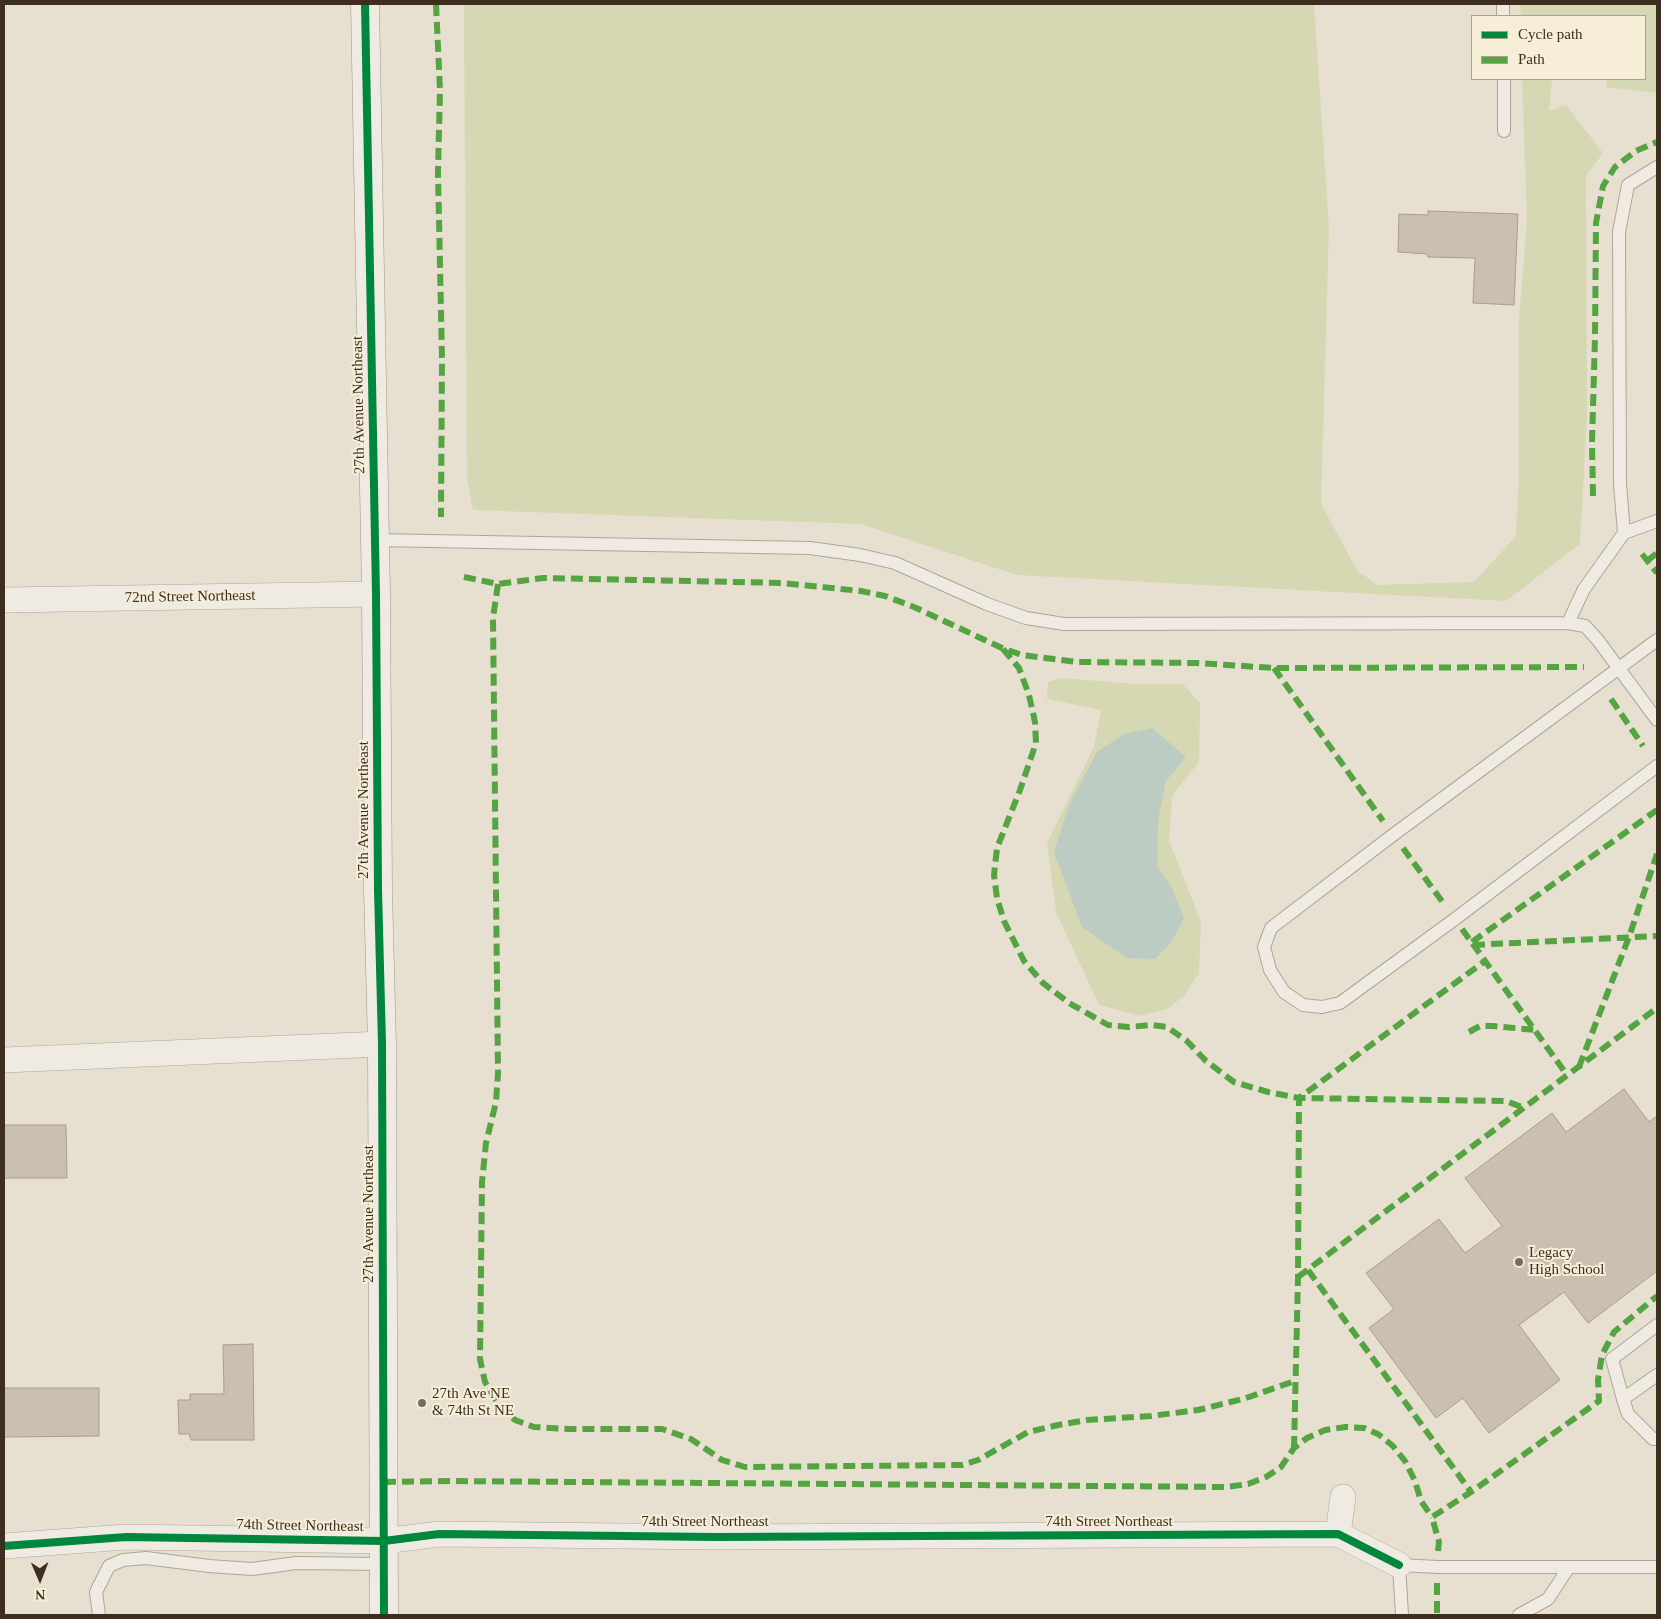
<!DOCTYPE html>
<html>
<head>
<meta charset="utf-8">
<style>
	body { margin:0 }
	#map { position:relative; width:1661px; height:1619px; overflow:hidden; background:#e7e0d1; font-family:Georgia,serif }
	canvas { display:block }
	.frame { position:absolute; inset:0; border:5px solid #3d2e20; pointer-events:none }
	.legend { position:absolute; left:1471px; top:15px; width:175px; height:65px; box-sizing:border-box; background:#f7eed8; border:1px solid #ada18e; margin:0; padding:6px 9px; list-style:none; font-size:15px; color:#3d2e20 }
	.legend li { display:flex; align-items:center; gap:10px; height:25px }
	.legend b { width:25px; border:1px solid #ada18e }
	.north { position:absolute; left:15px; top:1554px; width:50px; height:50px; -webkit-text-stroke:4px #f7eed8; paint-order:stroke; rotate:179deg; font-size:14px; font-weight:700; line-height:20px; text-align:center; color:#3d2e20 }
	.north::after { content:''; display:block; margin:auto; width:18px; height:22px; background:#3d2e20; clip-path:polygon(50% 0,100% 100%,50% 72%,0 100%) }
</style>
</head>
<body>
<div id="map">
<canvas width="1661" height="1619"></canvas>
<div class="frame"></div>
<ul class="legend">
<li><b style="height:6px;background:#00873e"></b>Cycle path</li>
<li><b style="height:6px;background:#54a441"></b>Path</li>
</ul>
<div class="north">N</div>
</div>
<script>
const ctx = document.querySelector('canvas').getContext('2d');
ctx.lineJoin = 'round';
function fill(path, color) { ctx.fillStyle = color; ctx.fill(path, 'evenodd'); }
const poly = rows => new Path2D(rows.map(r => 'M' + r).join(''));
function trace(path, color, width, dash) { ctx.strokeStyle = color; ctx.lineWidth = width; ctx.lineCap = dash ? 'butt' : 'round'; ctx.setLineDash(dash || []); ctx.stroke(path); }
function label(font, color, halo, rows, align = 'center') {
  ctx.font = font + ' Georgia,serif'; ctx.lineWidth = 4; ctx.setLineDash([]); ctx.textBaseline = 'middle'; ctx.strokeStyle = halo; ctx.fillStyle = color; for (const [text, x, y, turn = 0] of rows) {
    ctx.save(); ctx.translate(x, y); ctx.rotate((+turn || 0) * Math.PI / 180); ctx.textAlign = isNaN(turn) ? turn : align; if (halo) ctx.strokeText(text, 0, 0); ctx.fillText(text, 0, 0); ctx.restore();
  }
}
fill(poly([
	[464,4,1314,4,1329,228,1321,504,1357,570,1377,585,1474,582,1516,536,1519,471,1519,320,1527,220,1522,79,1552,79,1549,111,1566,105,1603,153,1586,176,1587,414,1580,544,1506,601,1017,575,861,524,473,510,467,479],
	[1520,4,1657,4,1657,93,1606,87,1607,79,1645,79,1645,16,1521,16],
	[1061,678,1136,684,1183,684,1200,703,1199,762,1172,796,1169,841,1201,922,1199,973,1183,997,1167,1009,1140,1016,1099,1005,1056,912,1047,843,1094,747,1101,710,1047,699,1048,682]
]), '#d6d7b3');
fill(poly([
	[1152,728,1186,757,1166,781,1158,820,1157,867,1172,888,1184,918,1170,944,1155,959,1127,958,1082,927,1054,852,1069,805,1097,752,1124,734]
]), '#bcccc2');
const building = poly([
	[1428,211,1518,214,1514,305,1473,303,1475,258,1428,257,1427,254,1398,252,1399,214,1428,215,1428,211],
	[1624,1089,1649,1122,1657,1116,1657,1271,1588,1323,1564,1292,1519,1325,1560,1380,1489,1433,1463,1398,1436,1418,1369,1328,1394,1309,1366,1273,1439,1219,1465,1253,1502,1226,1465,1178,1552,1113,1566,1132,1624,1089],
	[4,1125,66,1125,67,1178,4,1178,4,1125],
	[253,1344,254,1440,191,1440,189,1434,179,1434,178,1400,190,1400,190,1394,224,1394,223,1345,253,1344],
	[4,1388,99,1388,99,1436,4,1437,4,1388]
]);
fill(building, '#cbbfb2');
trace(building, '#a89c90', 1);
const lane = poly([
	[1503,4,1503,16],
	[1504,79,1504,131],
	[1624,533,1620,484,1619,232,1628,185,1657,167],
	[375,540,810,548,860,555,895,563,987,604,1026,618,1064,624,1568,623,1585,626,1597,639,1657,720],
	[1568,623,1584,589,1624,533,1657,521],
	[1657,640,1393,835,1271,928,1264,947,1270,970,1284,992,1303,1005,1322,1007,1340,1003,1455,919,1657,766],
	[1657,1375,1623,1399,1628,1414,1653,1439,1657,1439],
	[1623,1399,1612,1359,1657,1325],
	[99,1615,96,1592,109,1566,123,1560,146,1558,209,1566,252,1569,296,1563,384,1564],
	[1402,1615,1399,1565,1438,1567,1657,1567],
	[1519,1615,1548,1599,1569,1567]
]);
const street = poly([
	[4,600,376,594],
	[4,1060,382,1044],
	[1338,1534,1343,1497],
	[4,1546,126,1537,384,1541,439,1534,716,1537,1338,1534,1399,1565]
]);
const secondary = poly([
	[365,4,376,594,378,890,382,1044,384,1615]
]);
trace(lane, '#ada599', 14);
trace(street, '#ada599', 26);
trace(secondary, '#9c958a', 29);
trace(lane, '#efebe3', 12);
trace(street, '#efebe3', 25);
trace(secondary, '#efebe3', 28);
trace(poly([
	[436,4,440,90,438,172,442,358,441,517],
	[1593,496,1592,443,1595,337,1596,223,1603,186,1615,167,1636,151,1657,142],
	[1642,554,1657,573],
	[1647,561,1657,553],
	[464,577,498,584,543,578,782,583,861,591,885,596,914,607,1002,648,1022,655,1078,662,1197,663,1274,668,1584,667],
	[498,584,493,618,498,1073,496,1102,486,1143,482,1182,480,1359,485,1382,499,1405,515,1420,534,1427,569,1429,662,1429,691,1439,722,1460,745,1467,962,1465,978,1460,1028,1432,1058,1425,1087,1420,1151,1416,1198,1410,1243,1399,1295,1381],
	[1003,649,1019,668,1029,695,1035,722,1036,743,1020,790,997,848,994,875,997,898,1004,921,1024,961,1043,983,1069,1003,1108,1025,1129,1027,1151,1025,1167,1027,1187,1041,1206,1061,1234,1082,1268,1092,1299,1098,1506,1101,1524,1108],
	[1274,668,1383,821],
	[1611,699,1643,746],
	[1403,848,1444,904],
	[1462,929,1567,1075],
	[1472,942,1657,810],
	[1473,945,1657,936],
	[1469,1032,1480,1026,1493,1026,1535,1030],
	[1579,1067,1629,937,1657,854],
	[1308,1270,1471,1492],
	[1298,1277,1657,1008],
	[1294,1448,1298,1277,1299,1098,1485,961],
	[384,1482,449,1481,1227,1487,1248,1484,1266,1477,1281,1467,1294,1448,1307,1438,1325,1430,1346,1427,1364,1428,1378,1434,1393,1446,1405,1461,1415,1481,1421,1501,1432,1517],
	[1438,1551,1439,1542,1432,1517,1471,1492,1599,1401,1598,1380,1602,1355,1614,1332,1657,1296],
	[1437,1583,1437,1615]
]), '#54a441', 6, [12, 6]);
trace(poly([
	[365,4,376,594,378,890,382,1044,384,1615],
	[4,1546,126,1537,384,1541,439,1534,716,1537,1338,1534,1399,1565]
]), '#00873e', 8);
for (const [x, y, r, color] of [
	[1519,1262,5,"#786c5e"],
	[422,1403,5,"#786c5e"]
]) { const dot = new Path2D(); dot.arc(x, y, r, 0, 2 * Math.PI); ctx.fillStyle = color; ctx.fill(dot); trace(dot, '#f7eed8', 2); }
label('15px', '#3d2e20', '#f7eed8', [
	["27th Avenue Northeast",359,405,-91],
	["72nd Street Northeast",190,597,-1],
	["27th Avenue Northeast",364,810,-90],
	["27th Avenue Northeast",369,1214,-90],
	["74th Street Northeast",705,1522],
	["74th Street Northeast",1109,1522],
	["74th Street Northeast",300,1526,1]
]);
label('15px', '#3d2e20', '#f7eed8', [
	["Legacy",1529,1253],
	["High School",1529,1270],
	["27th Ave NE",432,1394],
	["& 74th St NE",432,1411]
], 'left');
</script>
</body>
</html>
